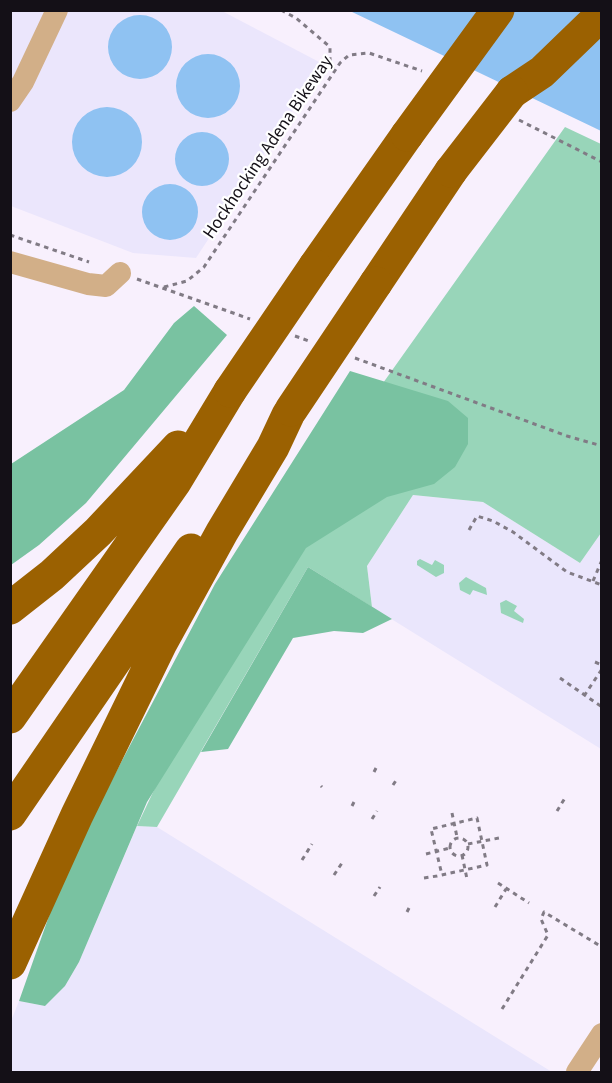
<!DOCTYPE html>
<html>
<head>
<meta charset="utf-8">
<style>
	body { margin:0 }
	#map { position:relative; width:612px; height:1083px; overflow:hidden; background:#f8f0fd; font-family:"Source Sans 3",sans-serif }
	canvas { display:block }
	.frame { position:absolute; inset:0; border:12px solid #141017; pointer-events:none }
</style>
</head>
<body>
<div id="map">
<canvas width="612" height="1083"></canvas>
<div class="frame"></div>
</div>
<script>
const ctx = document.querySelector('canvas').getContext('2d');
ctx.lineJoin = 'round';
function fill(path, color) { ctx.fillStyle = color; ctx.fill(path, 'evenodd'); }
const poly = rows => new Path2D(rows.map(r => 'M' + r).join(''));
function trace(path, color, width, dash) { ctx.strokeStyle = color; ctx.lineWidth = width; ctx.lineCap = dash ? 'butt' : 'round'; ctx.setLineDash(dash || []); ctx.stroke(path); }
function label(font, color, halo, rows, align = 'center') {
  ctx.font = font + ' "Source Sans 3",sans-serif'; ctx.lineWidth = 4.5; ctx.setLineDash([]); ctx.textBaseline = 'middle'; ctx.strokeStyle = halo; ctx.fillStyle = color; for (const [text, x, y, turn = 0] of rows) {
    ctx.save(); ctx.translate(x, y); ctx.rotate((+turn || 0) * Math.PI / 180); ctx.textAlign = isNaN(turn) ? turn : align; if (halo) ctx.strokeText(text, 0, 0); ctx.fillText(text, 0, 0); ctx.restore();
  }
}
fill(poly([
	[413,495,483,502,580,563,601,533,601,749,372,607,367,566],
	[137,826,157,827,552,1072,11,1072,11,1021,19,1001,45,1006,65,986,79,962]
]), '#eae6fc');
fill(poly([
	[10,11,222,11,323,64,196,258,133,253,11,206]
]), '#ebe6fc');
fill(poly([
	[565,127,601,144,601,533,580,563,483,502,413,495,367,566,372,607,308,567,157,827,137,826,275,535],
	[420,559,432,565,435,560,444,565,444,573,436,577,417,565,417,561],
	[466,577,486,588,487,595,473,590,470,595,460,590,459,583],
	[506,600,517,606,514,611,524,619,523,623,501,613,500,603]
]), '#98d5b9');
fill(poly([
	[194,306,227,335,86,503,39,545,11,565,11,464,124,390,174,323],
	[350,371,448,401,468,418,468,444,455,467,434,484,387,497,306,548,147,802,79,962,65,986,45,1006,19,1001,67,865,215,584],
	[308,567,392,619,363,633,334,631,293,638,228,749,201,752]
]), '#79c2a1');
fill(poly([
	[350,11,601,11,601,131,597,129],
	'108 47a32 32 0 1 1 64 0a32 32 0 1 1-64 0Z',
	'176 86a32 32 0 1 1 64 0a32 32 0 1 1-64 0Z',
	'72 142a35 35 0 1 1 70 0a35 35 0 1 1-70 0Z',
	'175 159a27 27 0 1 1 54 0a27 27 0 1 1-54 0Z',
	'142 212a28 28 0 1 1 56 0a28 28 0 1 1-56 0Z'
]), '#8fc2f2');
trace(poly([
	[281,10,296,18,330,47,330,66,334,69],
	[519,120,602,162],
	[10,235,89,262],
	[137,279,250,319],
	[164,287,187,281,204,267,340,63,349,55,369,53,422,71],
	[295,336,309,341],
	[355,358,567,436,602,446],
	[469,530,477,516,493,521,513,532,567,572,602,585],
	[593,581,602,560],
	[601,613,602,613],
	[595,662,602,665],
	[560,678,602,707],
	[584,696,602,669],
	[374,772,377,766],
	[393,785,397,779],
	[321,786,322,787],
	[352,806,354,802],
	[557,811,565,798],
	[452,813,457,837],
	[372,819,377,811],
	'450 847a9 9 0 1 1 18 0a9 9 0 1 1-18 0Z',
	[468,844,499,838],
	[426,854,450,848],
	[462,855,467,879],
	[302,860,312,844],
	[334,875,342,863],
	[424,878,437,876,487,865,477,818,431,829,442,875],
	[498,883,529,903],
	[374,896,380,887],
	[495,907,506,889],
	[407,912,410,906],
	[502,1009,548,935,541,919,544,912,602,947]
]), '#817b85', 3, [4.5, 4.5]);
trace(poly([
	[10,101,23,82,57,10],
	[10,262,88,284,106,286,120,273],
	[577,1072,602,1034]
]), '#d2af88', 22);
trace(poly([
	[512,92,542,72,602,14],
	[315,266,407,135],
	[376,283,451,171],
	[10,608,52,575,98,532,178,447],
	[10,717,175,482,230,391],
	[10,814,191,550],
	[10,963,77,815,161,643,222,532,273,447,288,415]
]), '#9b6101', 33);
trace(poly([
	[407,135,498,10],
	[451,171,512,92],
	[230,391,315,266],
	[291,410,376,283]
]), '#9b6101', 33);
label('18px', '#141017', '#fff', [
	["Hockhocking Adena Bikeway",269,148,-56]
]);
</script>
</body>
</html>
